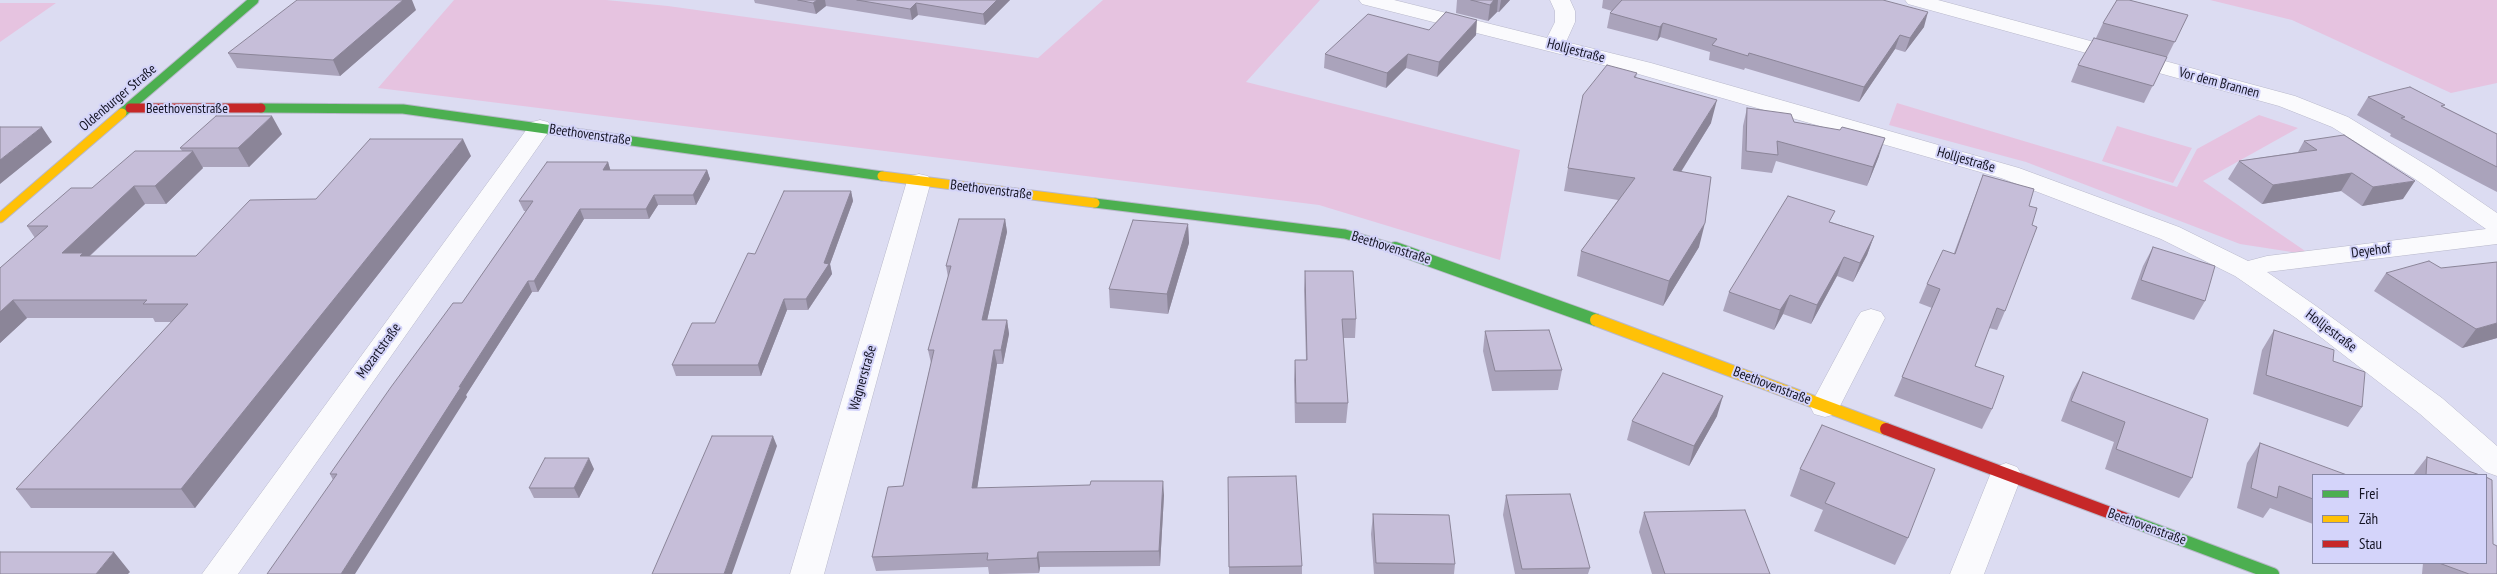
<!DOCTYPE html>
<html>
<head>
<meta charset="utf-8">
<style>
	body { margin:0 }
	#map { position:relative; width:2497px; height:574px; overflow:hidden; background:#dcdcf2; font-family:"PT Sans Narrow",sans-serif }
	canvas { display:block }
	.legend { position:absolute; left:2312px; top:474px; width:175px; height:90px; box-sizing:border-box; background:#d4d4fa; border:1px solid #8787a4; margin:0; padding:6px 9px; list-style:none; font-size:15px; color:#131323 }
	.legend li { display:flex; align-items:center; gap:10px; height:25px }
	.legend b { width:25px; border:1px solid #8787a4 }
</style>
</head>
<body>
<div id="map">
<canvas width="2497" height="574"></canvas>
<ul class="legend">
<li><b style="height:6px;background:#4caf50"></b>Frei</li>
<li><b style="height:6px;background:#ffc107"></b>Zäh</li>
<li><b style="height:6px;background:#c62828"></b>Stau</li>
</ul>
</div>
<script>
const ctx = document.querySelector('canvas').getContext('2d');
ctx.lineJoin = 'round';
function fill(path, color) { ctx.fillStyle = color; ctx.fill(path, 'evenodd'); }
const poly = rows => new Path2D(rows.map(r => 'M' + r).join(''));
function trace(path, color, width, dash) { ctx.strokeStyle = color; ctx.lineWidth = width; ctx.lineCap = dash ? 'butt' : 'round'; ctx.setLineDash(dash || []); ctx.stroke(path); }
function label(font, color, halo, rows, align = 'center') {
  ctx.font = font + ' "PT Sans Narrow",sans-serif'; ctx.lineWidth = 4; ctx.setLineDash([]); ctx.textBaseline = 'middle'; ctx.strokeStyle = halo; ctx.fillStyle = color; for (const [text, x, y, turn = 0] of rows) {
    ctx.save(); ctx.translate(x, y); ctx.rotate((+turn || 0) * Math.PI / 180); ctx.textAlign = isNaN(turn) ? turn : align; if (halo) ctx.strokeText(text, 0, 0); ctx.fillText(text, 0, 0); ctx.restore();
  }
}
fill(poly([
	[454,0,606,0,668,6,1038,58,1103,0,1320,0,1246,82,1520,150,1500,260,1319,205,378,88],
	[2210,0,2497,0,2497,83,2451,93,2292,20],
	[0,3,56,3,0,42],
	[1897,103,2177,187,2197,149,2259,115,2298,128,2203,181,2311,255,2240,244,2026,162,1889,125],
	[2117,126,2192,148,2173,183,2102,161]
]), '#e6c3e0');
const street = poly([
	[1359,0,1394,0,1547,38,1555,22,1555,11,1550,0,1570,0,1575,11,1575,22,1566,42,1651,63,2019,168,2179,227,2248,261,2267,256,2486,229,2415,179,2332,127,2279,106,1908,4,1905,0,1938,0,2295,96,2348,117,2433,169,2497,213,2497,244,2267,272,2316,306,2442,398,2497,446,2497,476,2486,472,2420,414,2296,318,2235,276,2161,239,2001,178,1635,73,1362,4,1359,0],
	[540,120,548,122,552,127,238,574,202,574,532,122,540,120],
	[919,174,928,176,931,181,824,574,790,574,907,181,910,176,919,174],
	[1871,309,1881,312,1885,318,1840,406,1836,414,1825,417,1814,414,1810,406,1857,318,1861,312,1871,309],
	[2006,463,2017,467,2022,475,1984,574,1950,574,1990,475,1995,467,2006,463]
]);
const fastFar1 = poly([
	[261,108,403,109,882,176],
	[122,113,254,0],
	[1095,203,1345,234,1399,250]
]);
const fast = poly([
	[1395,248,1596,320],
	[2129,520,2273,574]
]);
const slowFar1 = poly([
	[882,176,1095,203],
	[0,218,122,113]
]);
const slow = poly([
	[1596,320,1886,429]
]);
const jamFar1 = poly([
	[130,108,261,108]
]);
const jam = poly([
	[1886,429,2129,520]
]);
trace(street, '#b8b8ca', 1);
trace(fastFar1, '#b8b8ca', 11);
trace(fast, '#b8b8ca', 14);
trace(slowFar1, '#b8b8ca', 11);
trace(slow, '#b8b8ca', 14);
trace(jamFar1, '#b8b8ca', 11);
trace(jam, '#b8b8ca', 14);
fill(street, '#fafafd');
trace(fastFar1, '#4caf50', 9);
trace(fast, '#4caf50', 12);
trace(slowFar1, '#ffc107', 9);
trace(slow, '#ffc107', 12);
trace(jamFar1, '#c62828', 9);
trace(jam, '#c62828', 12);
fill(poly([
	[754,0,1010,0,985,25,918,15,912,20,826,6,816,14,755,3],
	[1457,0,1510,0,1499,12,1497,12,1488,21,1456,13],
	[1603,0,1883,0,1924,27,1905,52,1895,49,1859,102,1745,68,1744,70,1709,60,1710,52,1660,37,1657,41,1607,28,1610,13,1612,11,1602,8],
	[416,10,340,76,237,68,228,53],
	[2188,15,2144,103,2071,82,2078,65,2096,38,2103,23],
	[1429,30,1476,35,1437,77,1406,68,1386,88,1324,68,1325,54],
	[1637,73,1636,77,1711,123,1681,172,1699,247,1663,306,1577,276,1581,251,1618,200,1564,191,1568,168],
	[2368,97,2444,107,2497,134,2497,192,2390,136,2391,134,2357,115],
	[1747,108,1794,122,1879,156,1867,186,1776,161,1772,173,1741,169,1743,126],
	[282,134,249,167,202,167,203,168,166,204,145,204,90,256,196,256,316,199,471,156,195,508,31,508,16,489,171,322,155,322,153,318,27,318,0,343,0,268,35,238,27,226,92,188,182,151,180,148],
	[2304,141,2403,199,2362,206,2341,191,2262,204,2228,179,2239,161,2298,152],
	[608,162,610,170,707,170,710,179,696,205,658,205,649,219,584,219,538,292,532,292,466,395,467,397,333,480,330,474,462,303,526,211,524,211,519,201],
	[1983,175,2029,206,2005,311,1997,330,1989,328,1975,366,1992,409,1982,429,1894,396,1932,308,1919,303,1927,284,1954,253],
	[851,191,853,201,830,264,832,274,808,310,787,310,761,376,676,376,672,365,715,323,755,254],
	[1005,219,1007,232,987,320,1007,320,1009,334,1003,364,997,364,977,488,1164,495,1160,566,1040,567,1039,573,997,574,989,574,988,567,876,571,872,557,903,486,931,363,928,350,948,277,946,266],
	[1831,222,1874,236,1867,255,1853,282,1837,276,1811,324,1783,314,1774,330,1723,311,1729,292],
	[1188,224,1189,243,1168,314,1110,308,1109,289],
	[2153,247,2205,301,2194,320,2131,299,2143,266],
	[1305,271,1356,319,1355,338,1343,338,1348,403,1346,423,1295,423,1294,380,1295,360,1306,360,1304,290],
	[2386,273,2497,338,2462,348,2374,291],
	[2274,330,2333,361,2362,407,2348,427,2253,394,2262,350],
	[1485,331,1562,370,1558,390,1492,391,1483,351],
	[2083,372,2192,478,2179,498,2105,469,2114,442,2061,421,2072,392],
	[1717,416,1689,466,1627,440,1632,421],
	[1822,425,1908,538,1895,565,1814,531,1823,510,1790,496,1800,469],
	[2260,443,2313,475,2313,524,2270,508,2263,518,2237,508,2247,463],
	[2427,457,2480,475,2413,475],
	[594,469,579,498,534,498,529,488],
	[1228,477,1302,566,1302,574,1229,574],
	[1506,495,1590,568,1588,574,1515,574,1503,515],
	[1644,512,1770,574,1652,574,1639,532],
	[1373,514,1455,564,1454,574,1374,574,1371,534],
	[2493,544,2497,574,2422,574,2423,563,2486,563]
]), '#aaa3bb');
fill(poly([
	[403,0,412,0,416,10,340,76,333,60],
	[817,0,825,0,826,6,816,14,813,3],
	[997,0,1010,0,985,25,983,14],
	[1494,0,1498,0,1497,12,1488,21,1490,5],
	[1501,0,1510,0,1499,12],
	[916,3,918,15,912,20,910,9],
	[1928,12,1924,27,1905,52,1910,38],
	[1477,20,1476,35,1437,77,1439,62],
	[1663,23,1660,37,1657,41,1660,27],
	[1900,35,1895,49,1859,102,1864,87],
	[1408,54,1406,68,1386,88,1387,73],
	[1717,100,1711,123,1667,194,1673,170],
	[272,116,282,134,249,167,238,148],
	[42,127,52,142,0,184,0,160],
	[1885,138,1879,156,1867,186,1873,167],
	[463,139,471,156,195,508,181,489],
	[193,151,203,168,166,204,155,186],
	[608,162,611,172,603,170],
	[707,170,710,179,696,205,693,195],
	[2352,173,2341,191,2262,204,2273,185],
	[2415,181,2403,199,2362,206,2373,187],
	[134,186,145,204,87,258,62,253],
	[851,191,853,201,830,264,832,274,808,310,806,299,824,263],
	[654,195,658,205,649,219,646,209],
	[580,209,584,219,538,292,534,281],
	[1005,219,1007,232,984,334,982,320],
	[1705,223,1699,247,1663,306,1669,281],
	[1188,224,1189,243,1168,314,1167,294],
	[1874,236,1867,255,1853,282,1860,263],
	[1844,257,1837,276,1811,324,1817,305],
	[528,281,532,292,466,395,467,397,355,574,341,574,459,387],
	[1790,295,1783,314,1774,330,1780,310],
	[784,299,787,310,761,376,758,365],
	[13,300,27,318,0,343,0,312],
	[1007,320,1009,334,1003,364,1001,350],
	[2497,323,2497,338,2462,348,2476,329],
	[994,350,997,364,975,502,972,488],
	[1723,396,1717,416,1689,466,1694,446],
	[773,436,777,446,732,574,724,574],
	[589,458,594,469,579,498,574,488],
	[1163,481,1164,495,1160,566,1159,551],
	[114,552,130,572,128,574,96,574],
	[1038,552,1040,567,1039,573,1037,558]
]), '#8b8598');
const building = poly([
	[297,0,403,0,333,60,228,53,297,0],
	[798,0,817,0,813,3,798,0],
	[857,0,997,0,983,14,916,3,910,9,857,0],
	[1471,0,1494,0,1490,5,1471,0],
	[1622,0,1883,0,1928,12,1910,38,1900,35,1864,87,1749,53,1748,56,1712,45,1717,39,1663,23,1660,27,1610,13,1622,0],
	[2117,0,2129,0,2188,15,2175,42,2103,23,2117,0],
	[1446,12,1477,20,1439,62,1408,54,1387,73,1325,54,1368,14,1429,30,1446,12],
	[2094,38,2167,57,2153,86,2078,65,2094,38],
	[1607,65,1637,73,1634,77,1717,100,1673,170,1711,177,1705,223,1669,281,1581,251,1635,178,1568,168,1583,95,1607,65],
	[2410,87,2445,105,2441,106,2497,134,2497,167,2401,118,2405,117,2368,97,2410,87],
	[1747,108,1791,114,1794,122,1840,130,1842,127,1885,138,1873,167,1777,141,1778,155,1746,151,1747,108],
	[216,116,272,116,238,148,180,148,216,116],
	[0,127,42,127,0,160,0,127],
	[2344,135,2415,181,2373,187,2352,173,2273,185,2239,161,2317,150,2304,141,2344,135],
	[370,139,463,139,181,489,16,489,188,304,143,304,147,300,13,300,0,312,0,268,48,226,27,226,71,188,92,188,135,151,193,151,155,186,134,186,62,253,83,253,80,256,196,256,250,200,316,199,370,139],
	[547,162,608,162,603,170,707,170,693,195,654,195,646,209,580,209,534,281,528,281,459,387,461,387,341,574,267,574,337,474,330,474,391,387,453,303,462,303,533,201,519,201,547,162],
	[1983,175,2034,189,2029,206,2037,208,2032,225,2037,227,2005,311,1997,308,1975,366,2004,376,1992,409,1902,377,1940,289,1927,284,1943,250,1955,254,1983,175],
	[784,191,851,191,824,263,829,264,806,299,784,299,758,365,672,365,692,323,715,323,748,253,755,254,784,191],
	[1788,196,1835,211,1829,222,1874,236,1860,263,1844,257,1817,305,1790,295,1780,310,1729,292,1788,196],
	[959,219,1005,219,982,320,1007,320,1001,350,994,350,972,488,1090,485,1091,481,1163,481,1159,551,1038,552,1037,558,987,560,988,553,872,557,888,487,903,486,934,350,928,350,951,266,946,266,959,219],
	[1133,220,1188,224,1167,294,1109,289,1133,220],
	[2153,247,2215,266,2205,301,2141,280,2153,247],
	[2429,261,2441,268,2497,262,2497,323,2476,329,2386,273,2429,261],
	[1305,271,1353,271,1356,319,1342,319,1348,403,1296,403,1295,360,1307,360,1305,271],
	[1549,330,1562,370,1495,371,1485,331,1549,330],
	[2274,330,2334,350,2333,361,2365,372,2362,407,2266,375,2274,330],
	[2083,372,2208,419,2192,478,2116,449,2125,422,2071,401,2083,372],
	[1663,373,1723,396,1694,446,1632,421,1663,373],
	[1822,425,1935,469,1908,538,1825,503,1835,483,1800,469,1822,425],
	[712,436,773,436,724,574,652,574,712,436],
	[2260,443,2347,475,2313,475,2313,499,2279,486,2277,498,2251,488,2260,443],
	[2427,457,2480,475,2426,475,2427,457],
	[545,458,589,458,574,488,529,488,545,458],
	[1296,476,1302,566,1229,567,1228,477,1296,476],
	[2486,477,2492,480,2493,544,2497,546,2497,574,2469,574,2439,563,2486,563,2486,477],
	[1570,494,1590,568,1522,569,1506,495,1570,494],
	[1745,510,1770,574,1665,574,1644,512,1745,510],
	[1373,514,1449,515,1455,564,1376,563,1373,514],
	[0,552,114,552,96,574,0,574,0,552]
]);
fill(building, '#c6bed9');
trace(building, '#8b8598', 1);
label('14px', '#131323', '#d4d4fa', [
	["Holljestraße",1576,51,15],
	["Vor dem Brannen",2219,83,15],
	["Oldenburger Straße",118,98,-40],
	["Beethovenstraße",187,109],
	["Beethovenstraße",590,135,8],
	["Holljestraße",1966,160,16],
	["Beethovenstraße",991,190,7],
	["Beethovenstraße",1391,248,17],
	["Deyehof",2371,251,-7],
	["Holljestraße",2331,331,37],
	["Mozartstraße",379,351,-54],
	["Wagnerstraße",863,378,-74],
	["Beethovenstraße",1772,386,21],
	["Beethovenstraße",2147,527,20]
]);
</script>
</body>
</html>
